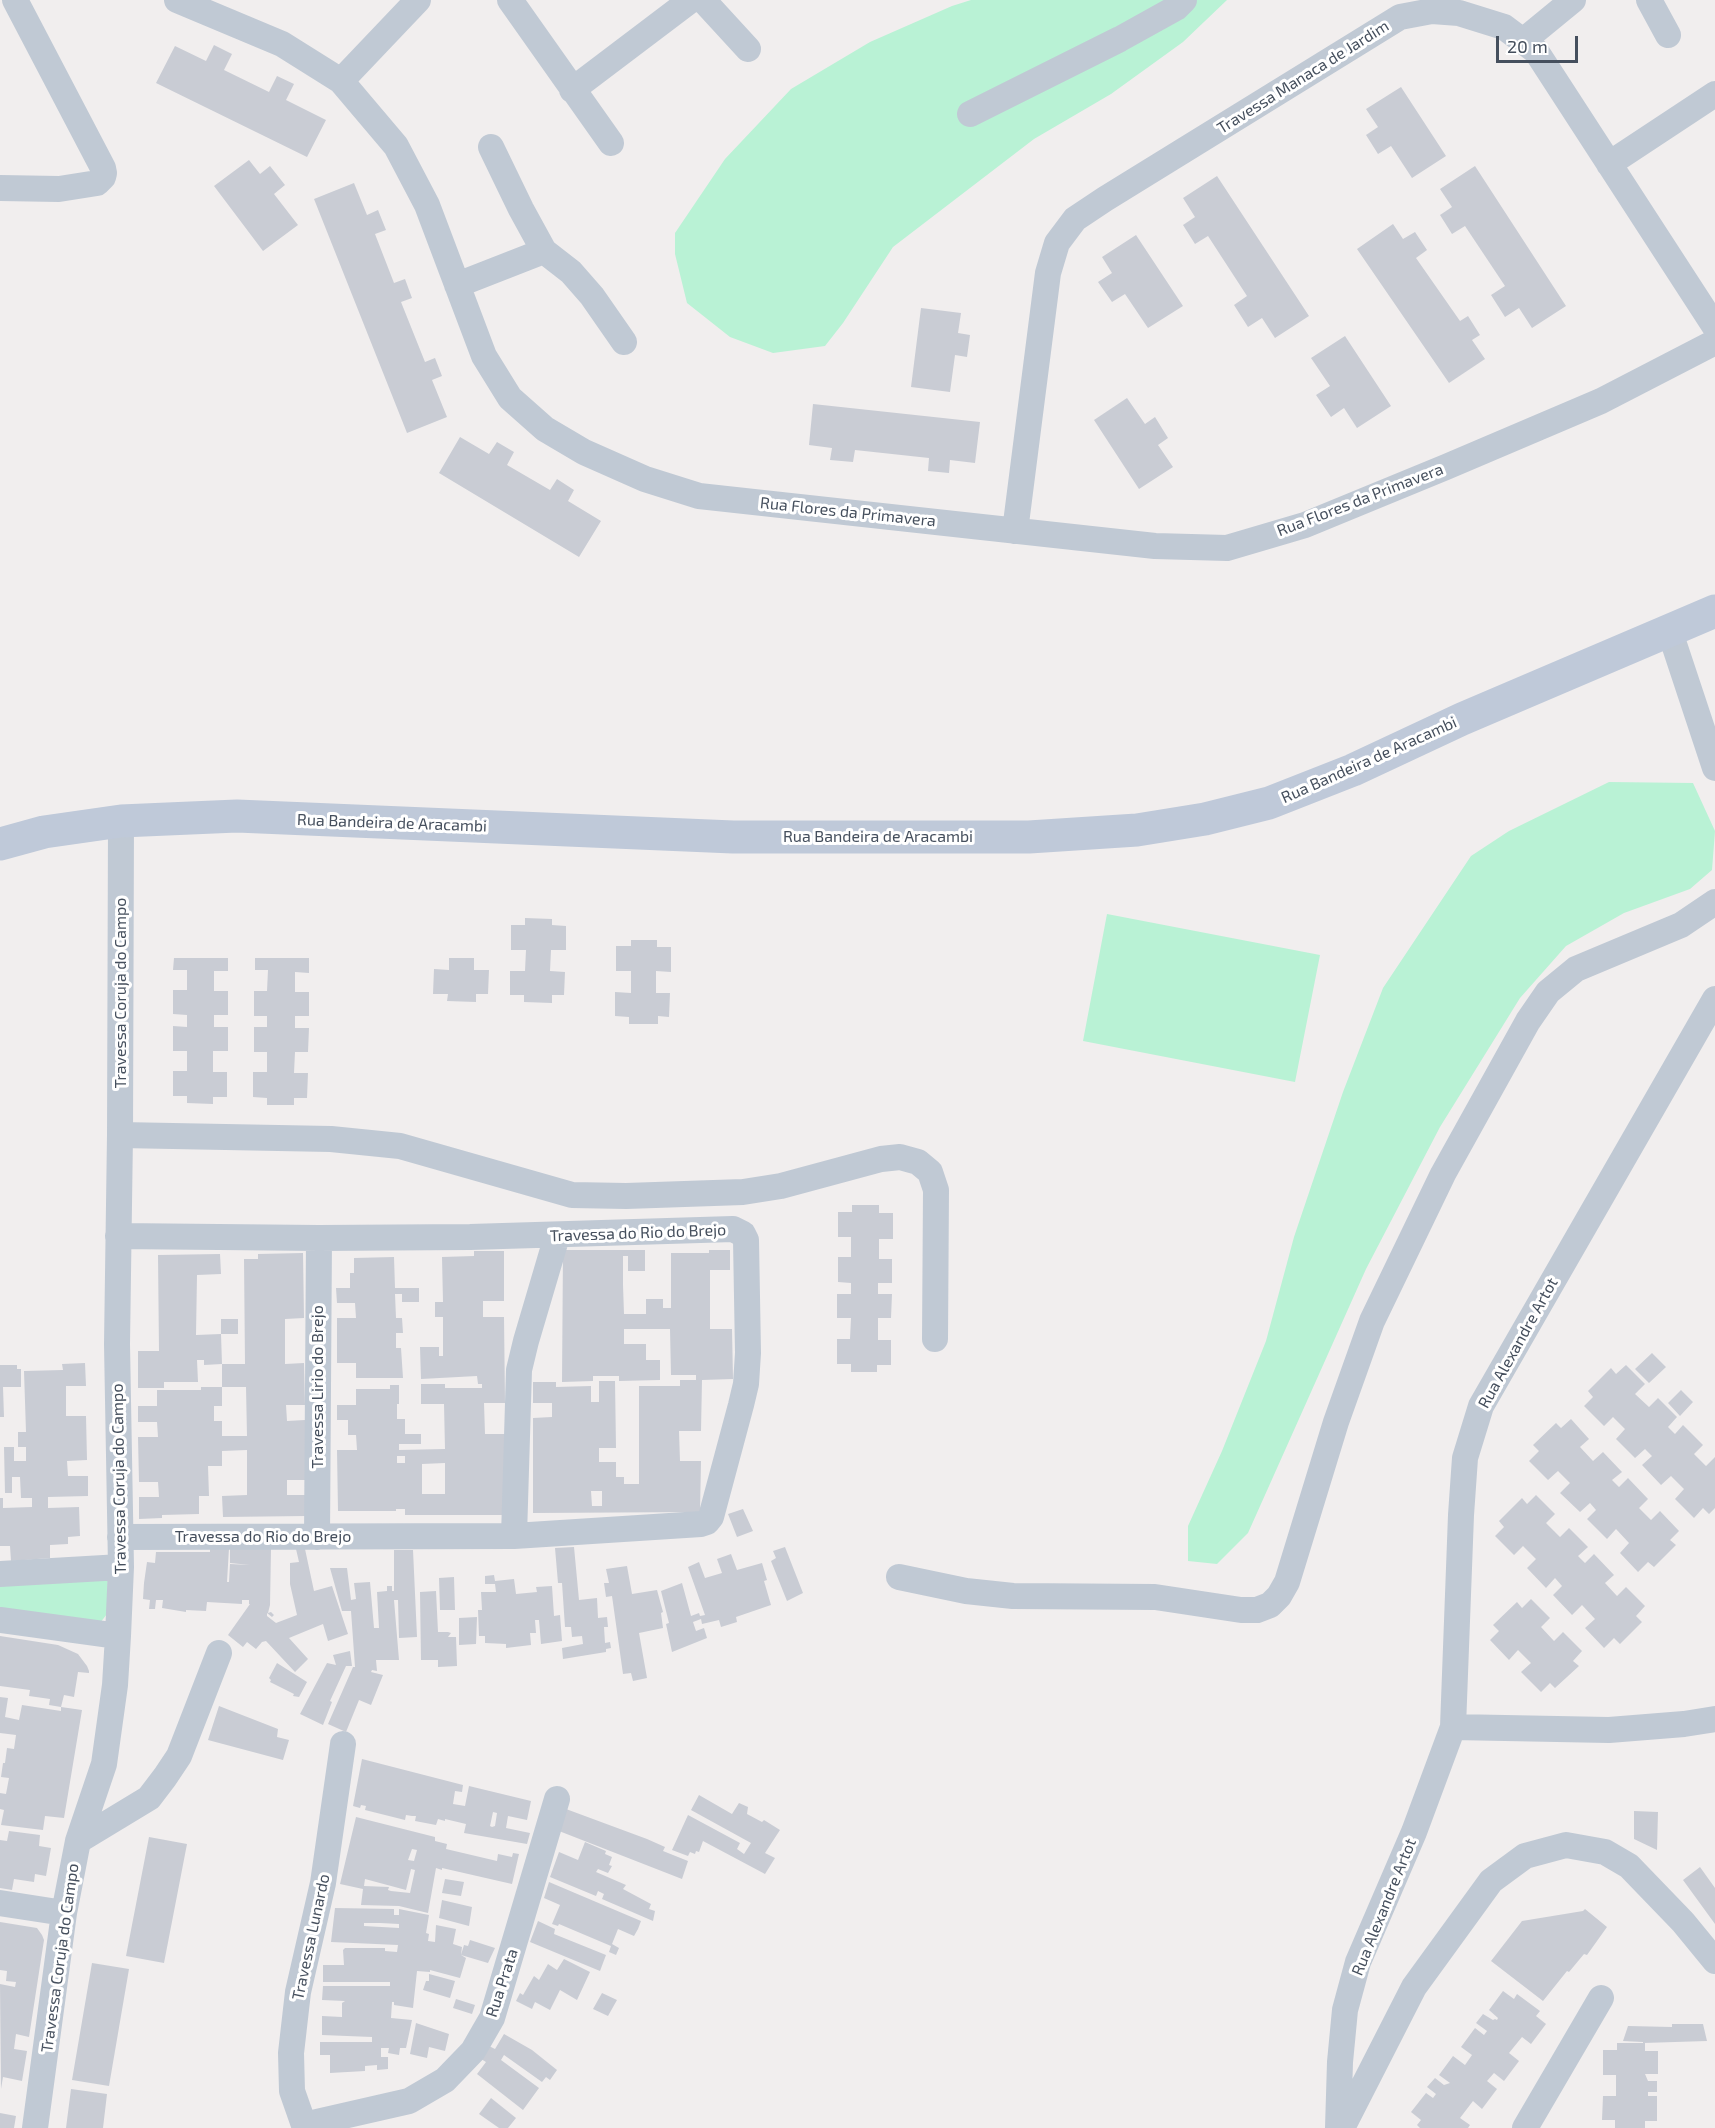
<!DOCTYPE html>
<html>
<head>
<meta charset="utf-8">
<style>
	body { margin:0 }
	#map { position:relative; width:1715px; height:2128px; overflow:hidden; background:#f1eeee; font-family:"Exo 2",sans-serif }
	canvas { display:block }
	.scale { position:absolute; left:1496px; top:36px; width:82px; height:27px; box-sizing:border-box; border:3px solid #454f5d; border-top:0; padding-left:8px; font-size:18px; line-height:21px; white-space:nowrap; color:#454f5d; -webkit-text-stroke:4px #fff; paint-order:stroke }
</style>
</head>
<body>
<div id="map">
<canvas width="1715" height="2128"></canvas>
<div class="scale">20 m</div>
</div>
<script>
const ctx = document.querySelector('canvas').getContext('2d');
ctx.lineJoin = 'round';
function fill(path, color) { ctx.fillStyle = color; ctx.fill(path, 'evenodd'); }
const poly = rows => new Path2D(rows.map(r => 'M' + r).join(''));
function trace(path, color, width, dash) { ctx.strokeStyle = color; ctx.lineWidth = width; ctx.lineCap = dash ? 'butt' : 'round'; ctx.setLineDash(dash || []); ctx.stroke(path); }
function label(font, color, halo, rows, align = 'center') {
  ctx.font = font + ' "Exo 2",sans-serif'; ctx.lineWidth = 6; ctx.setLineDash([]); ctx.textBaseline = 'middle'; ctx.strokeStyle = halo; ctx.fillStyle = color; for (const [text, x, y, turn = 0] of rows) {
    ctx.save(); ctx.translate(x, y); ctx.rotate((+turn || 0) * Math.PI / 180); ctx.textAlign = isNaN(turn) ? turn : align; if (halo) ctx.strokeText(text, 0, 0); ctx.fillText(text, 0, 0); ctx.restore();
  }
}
fill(poly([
	[971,0,1227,0,1183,42,1111,94,1034,139,893,247,843,323,825,346,773,353,730,337,687,303,675,254,675,233,725,159,791,89,870,42,952,6],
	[1609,782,1693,783,1715,831,1712,870,1690,889,1624,913,1566,946,1520,998,1440,1127,1366,1269,1248,1533,1217,1564,1188,1561,1188,1526,1222,1451,1266,1341,1294,1237,1343,1092,1383,988,1471,856,1509,831],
	[1107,914,1320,955,1295,1082,1083,1041],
	[108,1578,107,1614,100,1623,0,1616,0,1582]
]), '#b9f2d5');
fill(poly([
	[214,45,232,54,224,70,269,92,277,76,294,84,286,100,326,120,307,157,156,83,175,46,206,61],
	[1401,87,1446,156,1412,178,1391,146,1378,154,1366,135,1378,127,1366,109],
	[249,160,260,174,270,166,285,185,274,194,298,225,263,251,214,186],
	[1475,166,1566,306,1532,328,1519,308,1505,317,1491,295,1505,286,1465,226,1452,234,1440,215,1452,207,1440,189],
	[1217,176,1309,316,1275,338,1262,318,1248,327,1234,305,1247,296,1208,236,1195,244,1183,225,1195,217,1183,198],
	[354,183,367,215,378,210,386,230,375,234,394,283,405,279,412,298,401,302,425,362,435,358,442,376,432,380,447,417,407,433,314,199],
	[1393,224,1403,239,1415,232,1427,250,1416,258,1460,321,1468,316,1480,335,1472,340,1485,359,1449,383,1357,249],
	[1136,235,1183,306,1148,328,1125,294,1112,302,1098,282,1112,273,1102,257],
	[921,308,961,313,958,333,970,335,967,357,955,355,950,392,911,387],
	[1345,336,1391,406,1357,428,1344,408,1331,417,1316,395,1330,386,1311,358],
	[1127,398,1145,424,1155,417,1168,438,1158,445,1173,467,1139,489,1094,420],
	[813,404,980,422,975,463,950,460,949,473,928,471,929,458,855,450,853,462,830,460,832,448,809,445],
	[460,437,489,454,497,442,514,452,507,465,550,490,557,479,574,490,568,501,601,521,579,557,439,473],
	[525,918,552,919,552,925,566,926,566,950,551,950,550,971,565,972,564,995,552,995,552,1003,524,1002,524,995,510,995,510,971,525,971,526,950,511,950,511,925,525,925],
	[631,940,657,940,657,947,671,947,671,972,656,971,656,993,670,993,669,1017,658,1016,658,1024,629,1024,629,1017,615,1016,615,992,631,993,631,971,616,971,616,946,631,946],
	[174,958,228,958,228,971,214,971,214,991,228,991,228,1015,214,1015,214,1027,228,1027,228,1051,213,1051,213,1072,227,1072,227,1097,213,1097,213,1104,187,1103,187,1096,173,1096,173,1071,187,1071,187,1051,173,1051,173,1026,187,1027,187,1015,173,1014,173,990,187,990,187,970,173,970],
	[255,958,309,958,309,973,295,972,295,992,309,992,309,1016,295,1016,295,1028,309,1028,308,1052,295,1052,294,1073,308,1073,307,1098,294,1098,294,1105,267,1105,267,1098,253,1097,253,1072,267,1072,267,1052,254,1052,254,1027,267,1027,267,1016,254,1016,254,991,267,991,268,970,255,970],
	[449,958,474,958,474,970,489,970,488,994,476,994,476,1002,447,1001,448,994,433,994,434,969,449,970],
	[852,1205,879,1205,879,1213,893,1213,893,1239,879,1239,879,1259,892,1259,892,1283,878,1283,878,1294,892,1294,891,1318,878,1318,878,1340,891,1340,891,1365,877,1365,877,1372,851,1372,851,1364,837,1364,837,1339,850,1339,851,1318,837,1318,837,1294,851,1294,851,1283,838,1282,838,1257,851,1257,851,1237,838,1237,838,1212,852,1212],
	[563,1250,645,1250,645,1271,628,1271,628,1256,623,1256,623,1285,624,1314,646,1314,646,1299,663,1299,663,1308,671,1308,671,1253,709,1253,709,1250,730,1250,730,1270,710,1270,710,1329,732,1329,733,1379,702,1380,701,1431,679,1431,680,1461,701,1461,700,1512,533,1513,533,1418,552,1417,552,1403,533,1403,533,1382,556,1382,556,1387,591,1386,591,1402,599,1402,599,1381,615,1381,616,1448,599,1448,599,1462,616,1462,616,1477,624,1477,624,1484,639,1484,639,1386,680,1386,680,1380,696,1380,696,1375,671,1375,670,1329,624,1329,624,1344,646,1344,646,1360,660,1360,660,1380,619,1381,619,1376,593,1376,593,1381,562,1382],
	[591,1491,602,1491,602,1506,592,1506],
	[474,1251,504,1251,504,1301,483,1301,483,1317,504,1317,505,1403,484,1403,485,1434,505,1434,505,1515,405,1515,405,1509,396,1509,396,1511,338,1511,337,1450,357,1450,356,1435,348,1435,348,1420,337,1420,337,1405,356,1405,356,1389,390,1389,390,1385,399,1385,399,1404,397,1404,397,1419,405,1419,405,1434,421,1434,421,1444,399,1444,399,1450,445,1449,444,1404,421,1404,421,1384,445,1384,445,1388,482,1388,482,1384,478,1384,477,1376,421,1379,420,1347,439,1347,439,1356,443,1356,443,1317,435,1317,435,1302,443,1302,442,1257,474,1256],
	[397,1456,405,1456,405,1463,397,1463],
	[445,1463,445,1494,422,1494,422,1464],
	[303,1253,304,1318,285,1319,285,1364,304,1363,305,1405,286,1405,287,1421,305,1420,305,1480,287,1480,287,1495,306,1495,306,1516,223,1517,222,1496,247,1495,247,1450,222,1451,222,1466,208,1466,209,1496,199,1496,199,1514,162,1515,162,1518,139,1519,139,1497,159,1497,158,1482,139,1482,138,1437,158,1437,157,1422,138,1422,138,1406,157,1406,157,1390,201,1390,201,1387,222,1387,222,1364,245,1364,244,1259,258,1259,258,1254],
	[222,1387,246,1387,247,1436,222,1436,222,1421,214,1421,214,1406,222,1406],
	[220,1254,221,1274,197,1275,196,1335,221,1334,222,1364,204,1365,204,1360,197,1360,198,1382,164,1382,164,1388,138,1388,138,1351,159,1351,158,1255],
	[394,1257,395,1288,419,1288,419,1302,402,1302,402,1294,395,1294,396,1318,402,1318,403,1333,396,1333,396,1348,401,1348,403,1378,356,1378,356,1363,337,1363,337,1318,356,1318,355,1303,337,1303,336,1288,350,1288,350,1273,354,1273,354,1258],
	[221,1319,238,1319,238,1334,221,1334],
	[1652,1353,1666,1367,1649,1383,1635,1369],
	[85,1363,86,1386,66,1386,66,1416,86,1416,87,1460,67,1461,68,1476,88,1476,88,1496,48,1497,48,1508,79,1507,80,1536,68,1537,68,1544,50,1545,50,1558,11,1561,10,1546,0,1546,0,1498,3,1498,3,1508,32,1507,32,1498,21,1498,20,1477,12,1477,12,1493,5,1493,4,1447,14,1447,14,1461,26,1461,26,1447,18,1447,18,1432,26,1432,24,1371,63,1370,62,1364],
	[0,1365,17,1365,17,1369,21,1369,21,1387,3,1387,4,1417,0,1417],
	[1626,1365,1645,1384,1635,1394,1649,1407,1658,1398,1677,1417,1668,1427,1675,1434,1683,1425,1703,1445,1694,1454,1706,1466,1715,1457,1715,1508,1709,1514,1703,1508,1694,1518,1675,1499,1684,1489,1671,1476,1661,1485,1642,1465,1652,1456,1645,1449,1635,1458,1616,1439,1625,1429,1613,1417,1604,1426,1584,1406,1593,1397,1588,1391,1611,1368,1616,1374],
	[1681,1390,1693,1402,1680,1416,1668,1403],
	[1571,1419,1589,1439,1580,1447,1593,1461,1603,1452,1622,1472,1612,1480,1619,1487,1628,1478,1648,1499,1639,1508,1651,1520,1660,1511,1679,1531,1670,1540,1676,1545,1654,1567,1648,1562,1638,1572,1620,1553,1629,1543,1616,1529,1607,1539,1587,1519,1596,1510,1590,1503,1580,1512,1560,1493,1570,1483,1558,1471,1548,1480,1529,1461,1539,1451,1533,1445,1556,1423,1561,1428],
	[1536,1495,1555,1514,1546,1523,1560,1537,1569,1528,1588,1547,1578,1556,1585,1563,1594,1554,1614,1575,1605,1583,1617,1596,1626,1587,1645,1606,1636,1616,1642,1622,1620,1644,1614,1638,1604,1648,1585,1628,1595,1619,1582,1605,1572,1615,1553,1595,1562,1586,1555,1578,1546,1588,1527,1568,1536,1559,1523,1546,1514,1555,1495,1536,1504,1527,1499,1521,1522,1498,1527,1504],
	[743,1509,753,1531,737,1537,728,1514],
	[574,1547,579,1600,597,1598,598,1618,607,1617,608,1627,604,1627,605,1643,610,1642,611,1648,606,1649,606,1652,563,1659,562,1648,583,1644,582,1636,572,1637,571,1627,565,1627,562,1583,558,1583,555,1548],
	[785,1547,803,1593,787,1601,771,1561,776,1558,773,1551],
	[210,1548,229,1548,227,1582,229,1582,230,1564,250,1565,230,1563,230,1549,271,1549,270,1605,268,1613,271,1612,274,1615,272,1617,267,1613,267,1616,276,1623,297,1615,290,1584,290,1563,299,1562,296,1549,305,1549,314,1591,332,1586,348,1634,328,1641,323,1624,289,1638,308,1659,295,1672,266,1641,262,1642,256,1649,247,1642,243,1647,228,1635,250,1604,249,1604,249,1600,242,1600,242,1604,207,1602,206,1611,186,1610,186,1612,162,1608,163,1600,156,1600,155,1609,149,1609,150,1600,143,1599,144,1583,147,1562,155,1563,156,1552,210,1552],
	[394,1550,413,1550,417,1637,399,1638,398,1600,394,1600,399,1660,376,1660,377,1671,372,1670,371,1672,383,1675,371,1705,359,1700,346,1732,328,1724,353,1667,355,1667,351,1611,342,1611,330,1568,347,1568,351,1600,356,1599,354,1583,370,1582,374,1628,379,1628,377,1592,387,1591,387,1586,392,1586,392,1591,394,1591],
	[731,1554,737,1570,762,1563,767,1580,764,1581,771,1605,736,1617,737,1622,721,1627,719,1620,702,1624,701,1619,693,1622,696,1631,704,1628,707,1638,672,1652,666,1624,669,1623,661,1591,682,1583,691,1616,699,1613,700,1616,705,1615,688,1567,699,1562,705,1578,722,1573,717,1559],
	[627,1566,632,1594,657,1590,663,1612,661,1613,663,1628,639,1633,647,1678,633,1681,631,1673,623,1674,612,1596,606,1597,604,1583,609,1583,606,1569],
	[494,1575,495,1581,514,1579,516,1594,537,1592,536,1587,552,1586,554,1616,560,1615,562,1641,541,1644,539,1620,535,1620,536,1633,530,1633,531,1645,506,1648,506,1644,485,1643,485,1636,479,1636,478,1610,482,1610,481,1592,496,1592,495,1584,485,1584,485,1576],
	[454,1577,455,1610,440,1610,439,1578],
	[436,1591,438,1632,448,1632,451,1633,448,1637,456,1637,457,1666,438,1667,438,1660,421,1660,420,1592],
	[1531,1599,1550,1618,1541,1627,1554,1641,1563,1632,1582,1651,1573,1661,1579,1666,1555,1688,1550,1683,1541,1692,1521,1672,1531,1663,1518,1650,1509,1660,1490,1640,1499,1631,1493,1625,1517,1602,1522,1608],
	[477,1617,476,1644,459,1645,459,1618],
	[0,1636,58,1645,78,1654,87,1666,89,1671,89,1673,78,1672,74,1697,64,1695,61,1707,49,1705,50,1699,29,1696,30,1690,0,1686],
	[350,1651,352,1666,346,1666,330,1701,332,1702,323,1725,300,1714,327,1663,336,1665,333,1655],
	[277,1663,307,1682,299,1697,293,1696,294,1694,270,1682,271,1680,269,1678],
	[0,1697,8,1698,5,1717,19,1720,22,1705,61,1711,61,1707,82,1710,64,1818,45,1816,43,1830,1,1825,4,1810,0,1809,0,1793,6,1794,9,1778,1,1777,3,1763,5,1763,7,1748,14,1749,16,1735,0,1733],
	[219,1706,278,1729,277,1737,289,1740,283,1760,208,1740],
	[362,1759,463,1785,462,1792,455,1791,453,1804,465,1806,469,1786,531,1801,527,1820,508,1816,506,1828,530,1833,527,1844,464,1833,466,1824,445,1819,445,1821,438,1819,436,1825,415,1821,416,1816,412,1816,406,1815,405,1820,365,1810,366,1806,361,1805,360,1808,353,1806],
	[493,1812,497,1813,495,1826,492,1827,490,1826],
	[699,1795,732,1814,739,1803,748,1807,747,1814,762,1822,764,1820,780,1830,765,1853,775,1858,765,1874,703,1841,699,1852,696,1851,695,1854,690,1852,688,1856,672,1850,688,1815,740,1843,737,1849,744,1854,751,1843,691,1810],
	[566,1809,647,1839,665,1847,663,1851,688,1861,682,1879,559,1831],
	[1634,1811,1658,1812,1657,1850,1634,1839],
	[356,1817,435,1837,435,1841,447,1844,446,1849,497,1861,498,1854,512,1857,513,1853,519,1854,512,1884,442,1868,442,1870,436,1868,428,1913,399,1906,361,1905,363,1889,340,1884],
	[412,1849,417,1850,414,1861,408,1860],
	[411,1869,415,1870,410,1893,391,1891,388,1890,389,1887,364,1886,365,1879,406,1890],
	[9,1831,40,1835,39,1846,51,1848,46,1876,35,1874,34,1882,14,1879,12,1890,0,1888,0,1840,7,1841],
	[149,1837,187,1844,164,1963,126,1956],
	[585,1842,606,1851,605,1854,612,1857,609,1865,612,1866,608,1873,598,1869,596,1872,626,1885,623,1889,651,1904,649,1909,655,1911,653,1921,602,1899,604,1894,598,1891,596,1896,550,1877,559,1852,578,1860],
	[1700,1867,1715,1888,1715,1924,1683,1880],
	[445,1879,464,1882,461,1896,442,1893],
	[549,1882,641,1921,638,1929,634,1936,618,1929,612,1944,619,1948,616,1955,609,1952,611,1946,559,1924,558,1926,552,1924,560,1905,544,1898],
	[442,1900,472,1907,469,1926,439,1918],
	[335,1908,394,1909,394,1915,399,1915,399,1909,429,1915,426,1933,429,1934,428,1941,435,1942,436,1925,456,1929,453,1944,462,1947,461,1955,466,1958,460,1978,430,1970,430,1972,417,1971,413,2008,394,2005,394,2002,392,2002,391,2018,412,2020,406,2048,400,2048,399,2055,388,2053,389,2048,381,2048,381,2057,388,2057,388,2069,377,2070,377,2065,365,2066,365,2071,330,2073,330,2055,320,2055,320,2042,372,2042,372,2037,322,2035,322,2016,342,2017,342,2003,345,2001,322,2000,323,1986,390,1986,390,1982,323,1982,323,1965,344,1965,343,1950,345,1948,385,1948,385,1951,397,1952,398,1945,331,1942],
	[364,1923,380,1923,399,1924,399,1928,364,1926],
	[1585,1909,1607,1927,1587,1955,1584,1954,1569,1972,1567,1971,1543,2001,1491,1961,1522,1921,1583,1911],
	[538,1921,555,1929,554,1934,606,1955,600,1971,530,1942],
	[0,1922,37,1928,42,1935,44,1940,29,2037,16,2034,14,2049,27,2051,22,2081,3,2077,1,2089,0,1984,15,1987,16,1982,6,1981,7,1971,0,1970],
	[470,1940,495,1948,488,1963,461,1955,464,1945,468,1946],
	[564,1959,590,1972,577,2000,560,1990,550,2010,535,2002,532,2009,516,2001,520,1993,523,1995,534,1976,539,1980,548,1964,557,1970],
	[92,1963,129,1969,109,2086,72,2080],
	[429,1974,455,1981,450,1998,423,1990,426,1981,429,1981],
	[1503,1991,1514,1999,1517,1994,1540,2011,1536,2016,1546,2024,1531,2044,1522,2037,1509,2053,1519,2061,1504,2081,1494,2073,1487,2081,1497,2089,1482,2109,1473,2101,1460,2118,1470,2125,1468,2128,1420,2128,1417,2125,1421,2120,1411,2112,1426,2093,1433,2098,1436,2094,1427,2087,1435,2078,1444,2085,1450,2083,1439,2075,1453,2056,1465,2065,1472,2055,1461,2047,1475,2028,1484,2035,1487,2031,1476,2023,1483,2014,1493,2020,1495,2019,1497,2020,1498,2018,1489,2010],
	[602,1993,617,2000,608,2016,593,2009],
	[456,1999,475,2005,472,2014,453,2008],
	[416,2023,449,2034,445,2051,429,2047,427,2058,410,2054],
	[1672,2024,1703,2024,1707,2041,1643,2043,1643,2042,1623,2041,1628,2026,1672,2027],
	[504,2034,532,2050,557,2070,550,2080,546,2077,542,2082,504,2055,501,2060,539,2088,523,2110,477,2074,486,2062,481,2059,489,2046,495,2049],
	[1617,2043,1645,2043,1645,2051,1658,2051,1658,2074,1645,2074,1648,2081,1657,2081,1657,2092,1648,2092,1648,2096,1657,2096,1657,2121,1645,2121,1645,2128,1615,2128,1615,2120,1602,2120,1603,2096,1616,2096,1616,2075,1603,2075,1603,2050,1617,2050],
	[71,2089,107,2094,103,2128,66,2128],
	[491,2098,516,2118,508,2128,499,2128,479,2114],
	[0,2113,16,2116,14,2128,0,2128]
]), '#c9ccd4');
trace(poly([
	[177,0,282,44,341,81,396,146,427,205,484,356,510,398,545,429,584,452,645,479,699,496,1155,546,1227,548,1305,525,1446,467,1601,401,1715,342],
	[510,0,611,143],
	[703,0,748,49],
	[1649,0,1668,35],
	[1523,41,1573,0],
	[341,81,418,0],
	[572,90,691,0],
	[970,114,1120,39,1176,8,1184,0],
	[1609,164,1715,94],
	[0,188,59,189,97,183,103,177,104,173,103,168,15,0],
	[544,251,571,272,592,296,624,342],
	[457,285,544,251,521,209,491,147],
	[1015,531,1048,273,1057,243,1075,219,1105,199,1400,17,1432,11,1459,13,1504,27,1536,51,1715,327],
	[1669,629,1715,768],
	[120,1135,331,1139,400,1146,572,1195,626,1196,743,1192,781,1186,881,1159,900,1157,918,1162,930,1172,936,1190,935,1339],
	[118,1236,319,1238,470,1237,733,1229,743,1234,746,1240,748,1353,746,1384,741,1405,711,1517,707,1522,701,1524,514,1536,120,1537],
	[514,1536,519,1370,526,1341,557,1236],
	[317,1537,319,1238],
	[0,1574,121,1567],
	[899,1577,966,1591,1013,1596,1155,1597,1241,1610,1257,1610,1270,1605,1279,1596,1287,1582,1336,1422,1372,1321,1443,1174,1528,1021,1548,992,1576,969,1681,925,1715,902],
	[0,1620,118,1636],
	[1453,1727,1609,1730,1684,1724,1715,1719],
	[78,1841,149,1798,165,1777,179,1756,219,1653],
	[0,1903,64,1913],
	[304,2125,409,2101,445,2080,473,2051,492,2018,557,1799],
	[35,2128,64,1913,78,1841,104,1764,115,1685,118,1636,121,1567,117,1344,120,1135,121,821],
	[305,2128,292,2091,291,2053,298,1992,323,1883,343,1744],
	[1338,2128,1340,2062,1345,2010,1358,1962,1414,1832,1453,1727,1461,1515,1465,1458,1481,1406,1715,999],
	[1342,2128,1414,1987,1491,1881,1525,1856,1566,1845,1605,1852,1629,1866,1683,1922,1715,1961],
	[1525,2128,1601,1998]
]), '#c0c9d4', 26);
trace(poly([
	[0,844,44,832,121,821,237,816,733,837,1029,837,1137,830,1205,819,1269,803,1353,770,1462,719,1715,611]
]), '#bfc9d9', 33);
label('16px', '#454f5d', '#fff', [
	["Travessa Manaca de Jardim",1303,77,-32],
	["Rua Flores da Primavera",1360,500,-21],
	["Rua Flores da Primavera",848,512,6],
	["Rua Bandeira de Aracambi",1369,760,-24],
	["Rua Bandeira de Aracambi",392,823,2],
	["Rua Bandeira de Aracambi",878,837],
	["Travessa Coruja do Campo",121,993,-90],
	["Travessa do Rio do Brejo",638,1233,-2],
	["Rua Alexandre Artot",1518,1343,-61],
	["Travessa Lirio do Brejo",318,1387,-90],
	["Travessa Coruja do Campo",119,1479,-91],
	["Travessa do Rio do Brejo",263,1537],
	["Rua Alexandre Artot",1384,1907,-68],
	["Travessa Lunardo",311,1937,-78],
	["Travessa Coruja do Campo",60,1958,-82],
	["Rua Prata",502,1983,-72]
]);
</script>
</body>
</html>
